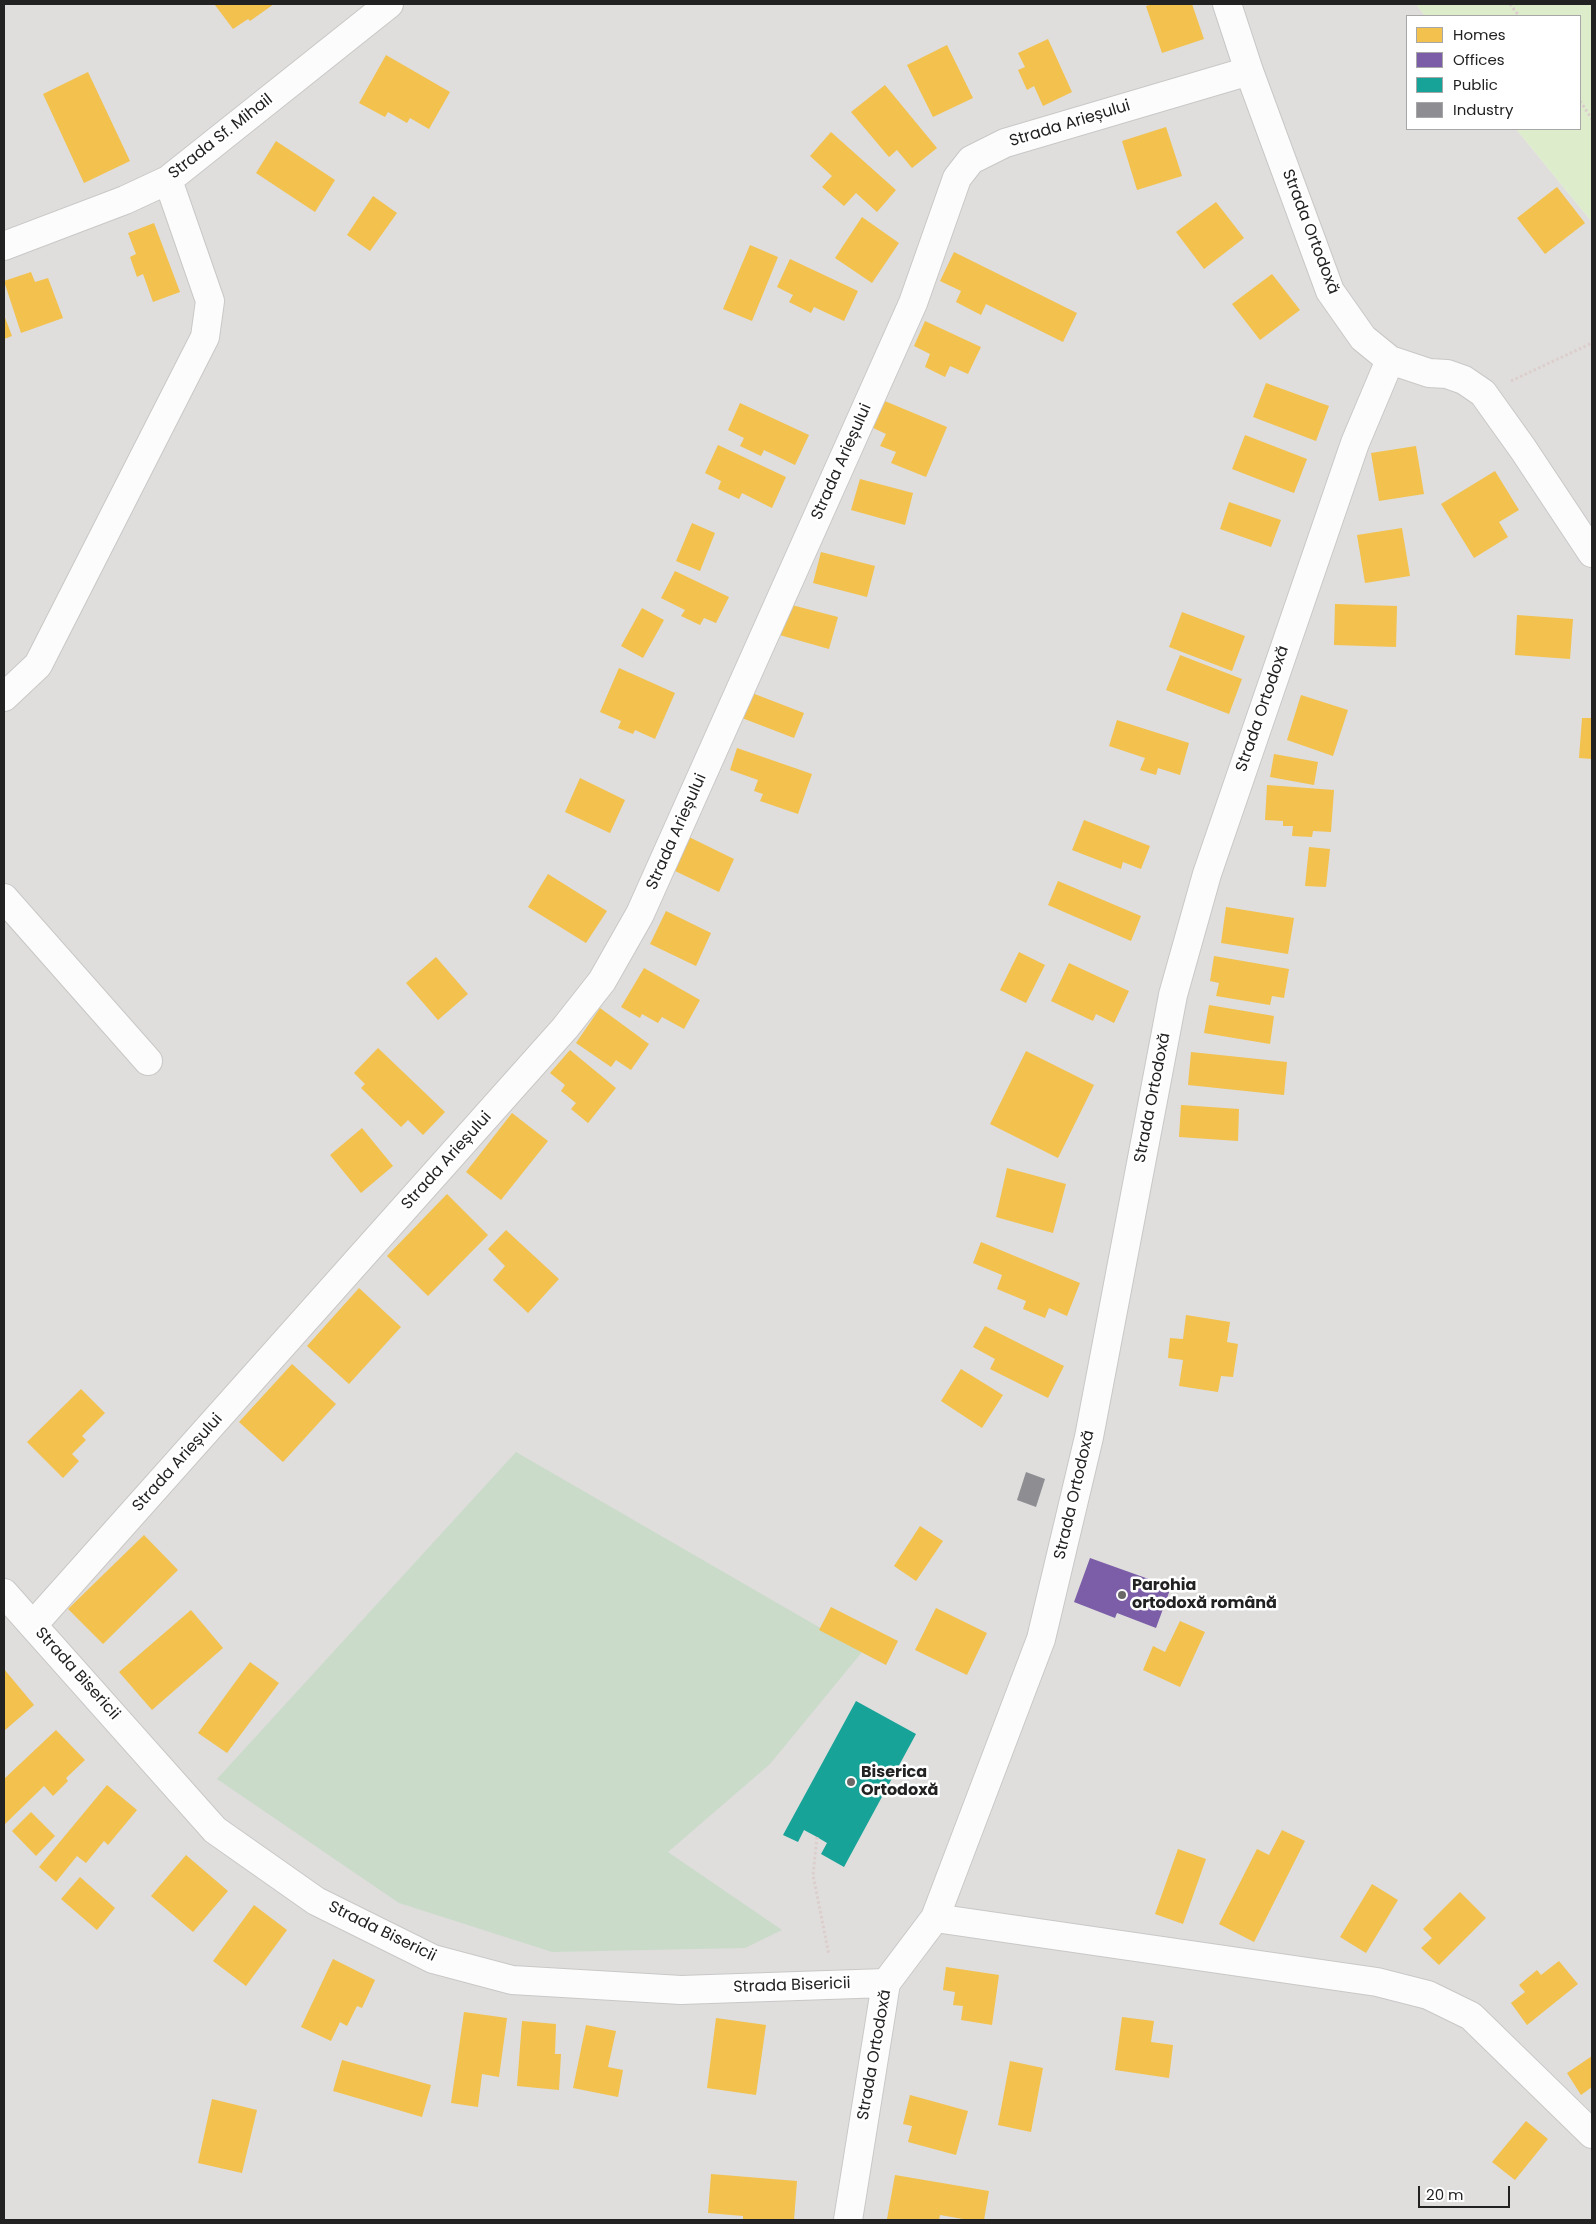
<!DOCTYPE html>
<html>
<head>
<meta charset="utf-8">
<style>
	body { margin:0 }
	#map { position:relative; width:1596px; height:2224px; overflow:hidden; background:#f0eeeb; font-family:Poppins,sans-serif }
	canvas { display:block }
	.frame { position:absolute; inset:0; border:5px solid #222; pointer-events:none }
	.legend { position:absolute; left:1406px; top:15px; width:175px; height:115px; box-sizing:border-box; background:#fff; border:1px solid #a7a7a7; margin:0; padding:6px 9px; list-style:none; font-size:15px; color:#222 }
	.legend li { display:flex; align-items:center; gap:10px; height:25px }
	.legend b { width:25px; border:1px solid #a7a7a7 }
	.scale { position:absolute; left:1418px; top:2186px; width:92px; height:22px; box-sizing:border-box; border:2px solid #222; border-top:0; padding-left:6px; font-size:15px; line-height:18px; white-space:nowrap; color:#222; -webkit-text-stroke:4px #fff; paint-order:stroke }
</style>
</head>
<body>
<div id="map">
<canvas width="1596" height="2224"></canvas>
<div class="frame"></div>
<ul class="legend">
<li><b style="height:14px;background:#f2c14e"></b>Homes</li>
<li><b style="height:14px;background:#7b5ea7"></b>Offices</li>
<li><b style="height:14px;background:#17a398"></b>Public</li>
<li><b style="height:14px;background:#8d8d92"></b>Industry</li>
</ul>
<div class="scale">20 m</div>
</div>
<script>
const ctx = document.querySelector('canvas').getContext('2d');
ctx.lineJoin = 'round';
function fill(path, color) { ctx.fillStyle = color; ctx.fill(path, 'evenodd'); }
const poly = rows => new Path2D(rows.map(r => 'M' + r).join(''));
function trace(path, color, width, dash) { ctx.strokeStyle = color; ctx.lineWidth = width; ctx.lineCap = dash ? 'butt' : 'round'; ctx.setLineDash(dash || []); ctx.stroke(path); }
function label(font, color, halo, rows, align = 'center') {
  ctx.font = font + ' Poppins,sans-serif'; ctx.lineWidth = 5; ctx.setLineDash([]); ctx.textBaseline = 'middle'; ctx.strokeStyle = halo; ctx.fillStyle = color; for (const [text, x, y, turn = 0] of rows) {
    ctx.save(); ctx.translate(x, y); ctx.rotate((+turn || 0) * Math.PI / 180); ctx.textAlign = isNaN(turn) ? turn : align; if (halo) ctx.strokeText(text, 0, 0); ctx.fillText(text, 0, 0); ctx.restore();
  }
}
fill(poly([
	[4,4,1416,4,1425,16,1407,16,1407,129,1516,129,1592,222,1592,2220,4,2220]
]), '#dfdedc');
fill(poly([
	[1416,4,1592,4,1592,222,1516,129,1580,129,1580,16,1425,16]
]), '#ddeccb');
fill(poly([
	[516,1452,862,1652,770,1764,668,1852,782,1930,745,1948,552,1952,399,1903,217,1779]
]), '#cadbca');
fill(poly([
	[217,4,274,4,250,21,248,19,233,29,215,5],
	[1153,4,1192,4,1204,39,1162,53,1146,6],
	[1048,39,1072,92,1043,106,1034,86,1027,90,1018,70,1025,67,1018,53],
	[947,45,973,98,933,117,907,65],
	[386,55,450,92,429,129,410,118,407,123,388,112,385,117,359,103],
	[88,72,130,161,84,183,43,94],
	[885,85,937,148,912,168,897,150,889,157,851,112],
	[1166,127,1182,176,1137,190,1122,141],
	[831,132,896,190,877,212,856,193,844,206,822,187,832,176,810,156],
	[276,141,335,180,315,212,256,173],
	[1557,187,1585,223,1545,254,1517,218],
	[373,196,397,213,370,251,347,235],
	[1216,202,1244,238,1204,269,1176,232],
	[862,217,899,243,872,283,835,258],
	[154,223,180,292,153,302,143,274,137,277,130,257,136,254,128,233],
	[750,245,778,257,752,321,723,309],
	[954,252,1077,313,1063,342,986,304,981,315,956,302,961,291,940,281],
	[790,259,858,291,844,321,814,307,811,313,789,302,793,295,777,287],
	[31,272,35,282,48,278,63,318,21,333,4,281],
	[1272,274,1300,310,1260,340,1232,304],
	[4,315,12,336,4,339],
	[925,321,981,347,968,374,950,366,945,377,925,367,930,354,914,346],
	[1266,383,1329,406,1316,441,1253,417],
	[880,399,947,427,926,477,891,463,896,452,880,446,886,434,869,426],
	[740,403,809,435,795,465,764,450,761,456,740,446,744,438,728,430],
	[1245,435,1307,459,1294,493,1232,469],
	[718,445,786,477,772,508,742,493,739,499,718,489,721,481,705,473],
	[1416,446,1424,494,1379,501,1371,453],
	[1495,471,1519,510,1499,522,1508,537,1474,558,1441,504],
	[860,479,913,493,905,525,851,510],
	[1229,502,1281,520,1271,547,1220,529],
	[692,523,715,533,700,571,676,561],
	[1402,528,1410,576,1365,583,1357,535],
	[821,552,875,566,867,597,813,583],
	[675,571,729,597,716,623,704,618,700,625,681,616,685,610,661,598],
	[784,603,838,617,829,649,776,634],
	[1335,604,1397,606,1396,647,1334,645],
	[642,608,664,620,643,658,621,646],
	[1182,612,1245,636,1232,671,1169,647],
	[1517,615,1573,619,1570,659,1515,655],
	[1180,655,1242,679,1229,714,1166,690],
	[619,668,675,693,655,739,635,730,633,734,618,728,621,721,600,712],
	[752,693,804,713,794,738,742,718],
	[1301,695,1348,710,1333,756,1287,740],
	[1582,718,1592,718,1592,759,1579,758],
	[1117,720,1189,743,1180,775,1158,768,1156,775,1140,770,1145,758,1109,746],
	[737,748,812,774,798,814,760,801,763,794,754,791,758,780,730,770],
	[1274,754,1318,762,1314,785,1270,777],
	[580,778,625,800,610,833,565,812],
	[1267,785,1334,790,1331,832,1313,831,1312,837,1292,836,1293,826,1283,826,1283,821,1265,820],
	[1084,820,1150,846,1141,869,1123,862,1121,869,1072,850],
	[689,837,734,859,719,892,673,870],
	[1309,847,1330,849,1326,887,1305,886],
	[548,874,607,911,586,943,528,907],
	[1058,881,1141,916,1131,941,1048,905],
	[1226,907,1294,918,1288,954,1221,943],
	[666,911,711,933,696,966,650,944],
	[1019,952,1045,965,1026,1003,1000,990],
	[1214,956,1289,969,1284,998,1272,996,1270,1005,1216,996,1219,983,1210,981],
	[436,957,468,994,438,1020,406,983],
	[1069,963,1129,991,1114,1023,1096,1014,1093,1021,1051,1001],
	[644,968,700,1000,684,1029,662,1017,658,1023,642,1014,640,1018,621,1007],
	[1209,1005,1274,1016,1270,1044,1204,1033],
	[600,1008,649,1044,631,1070,616,1060,611,1067,576,1043],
	[378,1048,445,1112,423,1135,408,1120,401,1127,361,1088,365,1084,354,1073],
	[570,1050,616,1088,588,1123,571,1109,576,1103,561,1091,565,1085,550,1073],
	[1026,1051,1094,1085,1058,1158,990,1124],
	[1191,1052,1287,1062,1284,1095,1188,1085],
	[1181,1105,1239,1109,1238,1141,1179,1137],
	[512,1113,548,1141,501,1200,466,1172],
	[362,1128,393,1166,361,1193,330,1155],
	[1007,1168,1066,1184,1053,1233,996,1217],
	[447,1194,488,1235,428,1296,387,1256],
	[506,1230,559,1279,528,1313,493,1280,505,1266,488,1249],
	[981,1242,1080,1283,1067,1316,1049,1308,1045,1318,1023,1309,1026,1301,997,1289,1002,1275,973,1263],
	[359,1288,401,1327,349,1384,307,1346],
	[1186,1315,1230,1322,1227,1342,1238,1344,1233,1377,1221,1376,1218,1392,1179,1386,1183,1360,1168,1358,1170,1338,1183,1339],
	[985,1326,1064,1366,1048,1398,990,1369,995,1359,973,1347],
	[292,1364,336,1404,283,1462,239,1422],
	[961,1369,1003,1395,982,1428,941,1401],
	[81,1389,105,1413,82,1436,86,1440,72,1454,79,1461,63,1478,27,1442],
	[920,1526,943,1541,916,1581,894,1566],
	[144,1535,178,1570,103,1644,68,1609],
	[831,1607,898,1641,886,1665,819,1630],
	[936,1608,987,1633,967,1675,915,1650],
	[191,1610,223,1648,152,1710,119,1672],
	[1180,1621,1205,1632,1180,1687,1143,1670,1153,1646,1165,1652],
	[250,1662,279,1683,227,1753,198,1733],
	[4,1669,34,1705,4,1731],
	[56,1730,85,1760,66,1778,68,1781,53,1796,44,1786,4,1825,4,1779],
	[107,1785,137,1810,108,1845,104,1841,86,1863,77,1856,56,1882,39,1867],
	[31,1812,55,1836,36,1856,12,1831],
	[1282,1830,1305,1841,1254,1942,1219,1924,1257,1849,1269,1855],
	[1178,1849,1206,1859,1183,1924,1155,1914],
	[186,1855,228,1891,193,1932,151,1896],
	[80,1877,115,1908,97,1930,61,1899],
	[1372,1884,1398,1900,1366,1953,1340,1937],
	[1460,1892,1486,1918,1439,1965,1421,1948,1432,1938,1423,1929],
	[254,1905,287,1930,246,1986,213,1961],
	[333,1959,375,1980,362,2008,357,2006,347,2026,340,2022,331,2041,301,2027],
	[1559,1961,1578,1984,1527,2025,1511,2003,1525,1992,1519,1985,1537,1970,1541,1975],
	[946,1967,999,1975,992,2025,961,2020,963,2006,953,2005,955,1992,943,1990],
	[464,2012,507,2018,499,2077,482,2074,478,2107,451,2103],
	[1122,2017,1154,2021,1151,2042,1173,2045,1169,2078,1115,2070],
	[716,2018,766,2025,756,2095,707,2088],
	[522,2021,556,2024,555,2054,561,2054,559,2090,517,2086],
	[586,2025,616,2031,608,2067,623,2070,618,2097,573,2088],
	[1592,2056,1592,2087,1581,2095,1567,2073],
	[342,2060,431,2085,422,2117,333,2091],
	[1010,2061,1043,2068,1031,2132,998,2125],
	[910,2095,968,2111,956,2155,908,2142,912,2126,903,2124],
	[212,2099,257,2110,242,2173,198,2163],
	[1526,2121,1548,2139,1515,2180,1492,2162],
	[711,2174,797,2181,794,2220,743,2220,743,2216,708,2213],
	[895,2175,989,2191,984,2220,969,2220,940,2215,939,2220,887,2219]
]), '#f2c14e');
fill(poly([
	[1090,1558,1171,1587,1156,1628,1117,1613,1115,1618,1074,1602]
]), '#7b5ea7');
fill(poly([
	[856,1701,916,1734,844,1867,821,1854,827,1843,817,1837,804,1830,798,1842,783,1835]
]), '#17a398');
fill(poly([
	[1026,1472,1045,1479,1036,1507,1017,1500]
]), '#8d8d92');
const minor = poly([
	[4,246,125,200,168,180,389,4],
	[1390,360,1429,373,1447,374,1464,380,1483,393,1523,449,1592,553],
	[4,697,38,665,205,337,210,301,168,180],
	[4,898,148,1061],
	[4,1593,215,1830,316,1901,433,1959,512,1980,681,1990,886,1983],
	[33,1625,565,1028,602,981,640,914,913,303,957,178,971,160,1005,143,1249,71],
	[935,1918,1377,1982,1428,1995,1471,2016,1592,2134],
	[848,2220,886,1983,935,1918,1041,1639,1089,1437,1173,995,1207,874,1355,443,1390,360,1363,338,1330,291,1249,71,1227,4]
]);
trace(minor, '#c9c8c7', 30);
trace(poly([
	[1510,4,1519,16],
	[1580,101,1592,119],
	[1511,381,1592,343],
	[817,1837,813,1875,829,1955]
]), '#dccecd', 3, [2.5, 2.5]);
trace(minor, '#fdfcfc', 28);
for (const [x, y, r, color] of [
	[1122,1595,5,"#6a6968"],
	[851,1782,5,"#6a6968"]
]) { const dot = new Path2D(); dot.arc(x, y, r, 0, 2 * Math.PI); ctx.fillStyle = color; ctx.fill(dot); trace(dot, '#fff', 2); }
label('16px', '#222', '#fff', [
	["Strada Arieșului",1070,124,-17],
	["Strada Sf. Mihail",221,137,-38],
	["Strada Ortodoxă",1310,232,69],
	["Strada Arieșului",842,462,-66],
	["Strada Ortodoxă",1263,709,-71],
	["Strada Arieșului",677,832,-66],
	["Strada Ortodoxă",1153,1098,-79],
	["Strada Arieșului",447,1161,-48],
	["Strada Arieșului",178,1463,-48],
	["Strada Ortodoxă",1075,1495,-77],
	["Strada Bisericii",77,1674,48],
	["Strada Bisericii",382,1932,26],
	["Strada Bisericii",792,1986,-2],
	["Strada Ortodoxă",875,2055,-80]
]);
label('bold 16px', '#222', '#fff', [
	["Parohia",1132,1586],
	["ortodoxă română",1132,1604],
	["Biserica",861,1773],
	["Ortodoxă",861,1791]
], 'left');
</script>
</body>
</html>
